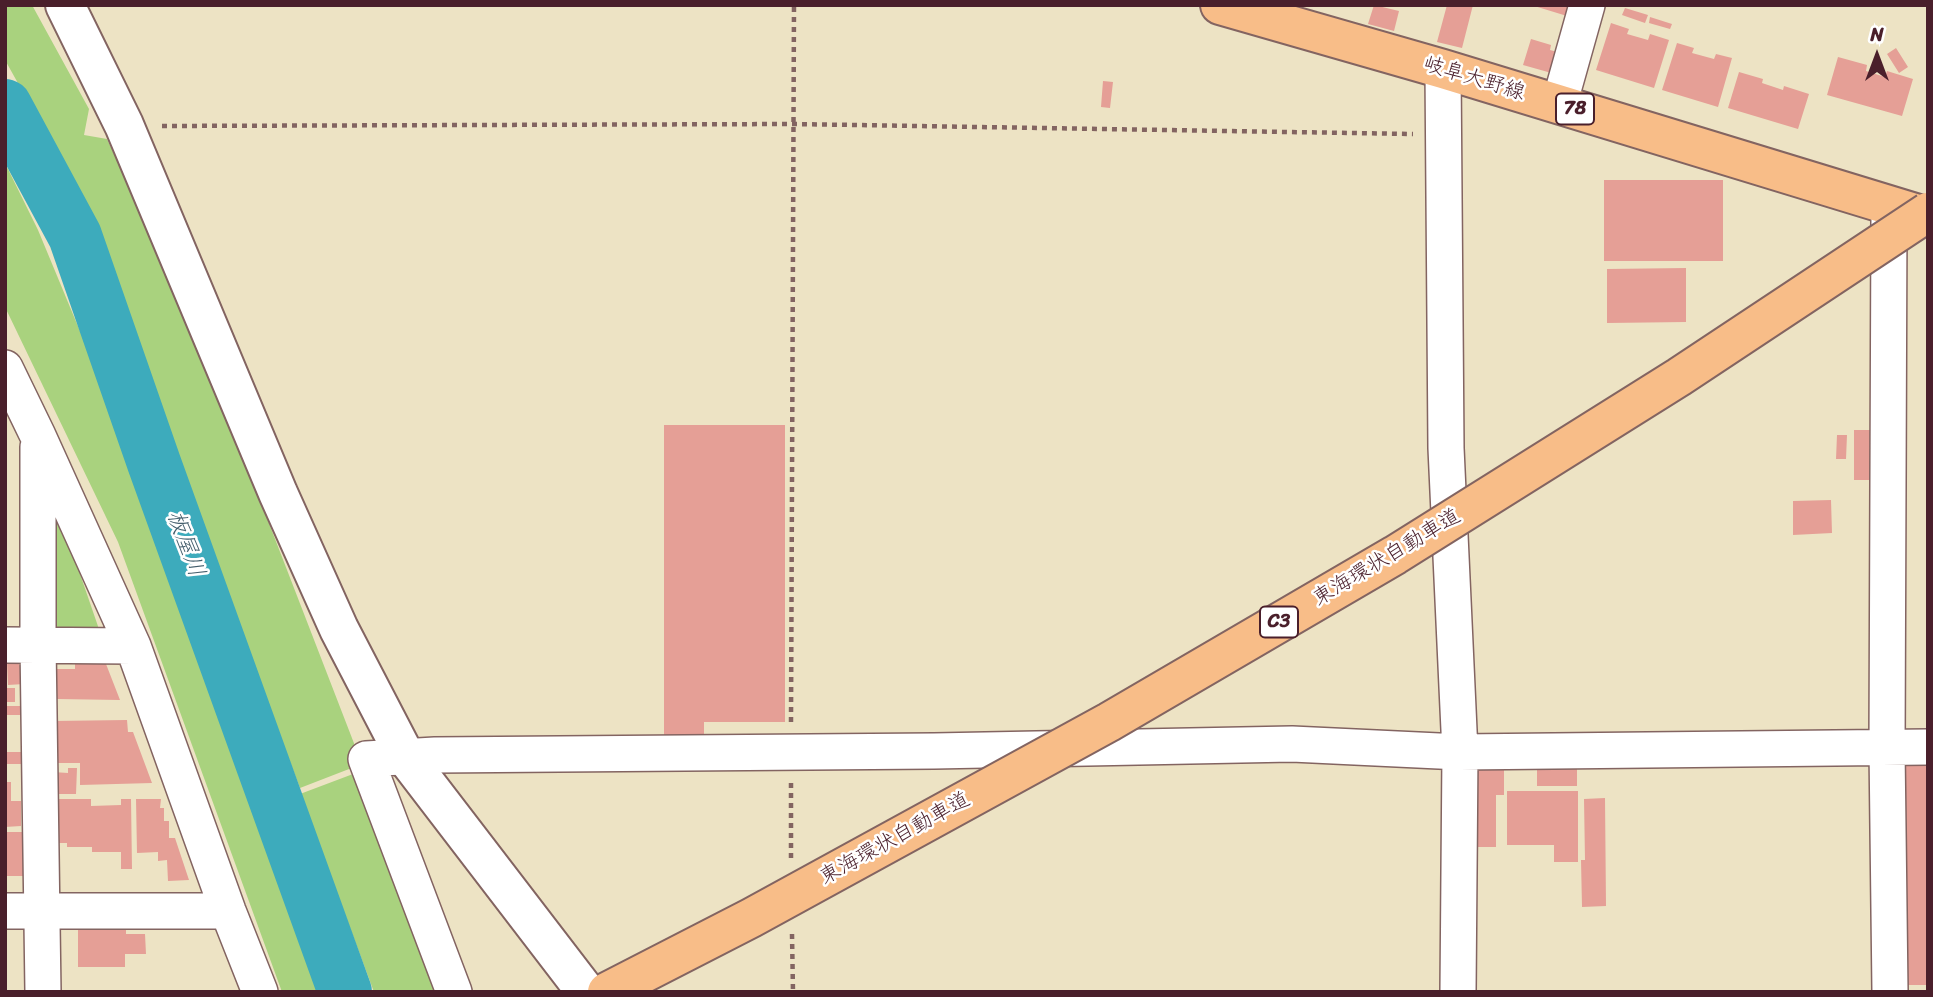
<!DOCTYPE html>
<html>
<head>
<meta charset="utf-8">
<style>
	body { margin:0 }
	#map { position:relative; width:1933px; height:997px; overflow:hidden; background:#ede3c4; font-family:Sriracha,sans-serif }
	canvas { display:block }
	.frame { position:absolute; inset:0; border:7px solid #4a1f2b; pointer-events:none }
	.north { position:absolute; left:1842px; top:21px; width:70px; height:70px; -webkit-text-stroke:5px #fff; paint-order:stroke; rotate:0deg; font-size:19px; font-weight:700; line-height:28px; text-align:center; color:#4a1f2b }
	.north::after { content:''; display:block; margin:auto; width:24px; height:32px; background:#4a1f2b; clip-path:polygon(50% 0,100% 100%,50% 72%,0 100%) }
</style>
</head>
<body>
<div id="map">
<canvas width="1933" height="997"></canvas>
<div class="frame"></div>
<div class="north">N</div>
</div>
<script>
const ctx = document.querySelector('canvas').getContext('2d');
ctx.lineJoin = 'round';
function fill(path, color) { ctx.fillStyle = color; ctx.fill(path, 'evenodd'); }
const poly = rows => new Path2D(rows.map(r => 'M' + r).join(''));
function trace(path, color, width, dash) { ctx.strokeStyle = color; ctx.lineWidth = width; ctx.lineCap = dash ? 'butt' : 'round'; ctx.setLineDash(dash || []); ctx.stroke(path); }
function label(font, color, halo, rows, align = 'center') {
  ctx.font = font + ' Sriracha,"Klee One",sans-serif'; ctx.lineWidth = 5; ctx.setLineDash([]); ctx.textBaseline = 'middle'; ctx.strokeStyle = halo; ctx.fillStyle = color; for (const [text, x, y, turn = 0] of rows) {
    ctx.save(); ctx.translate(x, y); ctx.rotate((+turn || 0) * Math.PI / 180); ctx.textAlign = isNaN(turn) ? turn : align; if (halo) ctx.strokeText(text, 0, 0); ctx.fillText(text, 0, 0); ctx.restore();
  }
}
fill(poly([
	[5,5,32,5,89,109,84,135,107,139,185,306,362,764,300,788,56,151,5,60],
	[5,163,38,230,163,531,331,992,282,992,118,542,5,307],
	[57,507,101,635,49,636,49,519],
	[361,771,446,992,374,992,300,794]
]), '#a9d27e');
trace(poly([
	[5,106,75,236,154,463,345,992]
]), '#3dabbc', 54);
fill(poly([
	[1374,5,1399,11,1394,31,1368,24],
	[1447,5,1473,5,1462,48,1437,42],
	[1531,5,1569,5,1567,16],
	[1625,8,1648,15,1645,23,1622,15],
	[1650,17,1672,24,1670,29,1649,23],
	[1611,23,1629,29,1627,34,1648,40,1650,34,1669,40,1654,88,1596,70],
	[1531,39,1551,45,1550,50,1561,53,1555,74,1523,65],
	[1677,43,1694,48,1692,53,1714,59,1716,54,1732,58,1718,107,1662,90],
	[1896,48,1908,67,1899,73,1887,54],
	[1838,57,1867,65,1866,71,1885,77,1887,71,1913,79,1902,116,1827,95],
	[1739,72,1763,79,1762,83,1783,90,1784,86,1809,94,1798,129,1728,108],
	[1103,81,1113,82,1110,108,1101,107],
	[1604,180,1723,180,1723,261,1604,261],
	[1686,268,1686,322,1607,323,1607,269],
	[664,425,785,425,785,722,704,722,704,735,664,735],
	[1854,430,1876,430,1876,480,1854,480],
	[1837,435,1847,435,1846,459,1836,459],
	[1831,500,1832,533,1793,535,1793,501],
	[16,660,23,670,24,684,8,685,7,661],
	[75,664,106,664,120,700,57,699,57,669,75,669],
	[5,688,15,688,15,702,5,702],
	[5,706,23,706,23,715,5,715],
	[127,720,128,732,133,732,152,783,80,785,80,763,50,763,53,721],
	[5,752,23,752,23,764,5,764],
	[1902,761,1928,761,1928,985,1902,985],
	[1471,765,1504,765,1504,795,1496,795,1496,847,1471,847],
	[1537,766,1577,766,1577,786,1537,786],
	[68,768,77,768,76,794,53,794,53,772,68,773],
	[5,782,11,782,11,801,21,801,21,826,5,827],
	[1507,791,1578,791,1578,862,1554,862,1554,845,1507,845],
	[1605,798,1606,906,1582,907,1581,860,1585,860,1584,799],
	[53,799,91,799,91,806,121,805,121,799,131,799,132,869,121,869,121,852,92,852,92,847,67,847,67,843,53,843],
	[136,799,161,799,160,808,164,808,164,821,169,821,169,838,175,838,189,880,168,881,167,860,158,861,158,852,137,853],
	[5,832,23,832,23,876,5,876],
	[78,927,111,927,111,929,126,929,126,934,145,934,146,954,125,954,125,967,78,967]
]), '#e59f96');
const minor = poly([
	[1443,69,1446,448,1460,752,1458,992],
	[1559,105,1587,5],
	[1889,215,1887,748,1890,992],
	[5,368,38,436,133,646,228,911,260,992],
	[38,447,38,644,43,992],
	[5,645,133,646],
	[5,911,228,911],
	[454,992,366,759,435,755,934,751,1292,744,1460,752,1928,747]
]);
const tertiary = poly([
	[65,5,124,125,278,493,339,629,405,756,586,992]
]);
const primary = poly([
	[1220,5,1443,69,1928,217]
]);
trace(minor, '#836461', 38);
trace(tertiary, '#836461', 42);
trace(primary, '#836461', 42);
trace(poly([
	[162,126,793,124,1413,134],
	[791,722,794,5],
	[791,783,791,858],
	[792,934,793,992]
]), '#836461', 4.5, [5, 5]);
trace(minor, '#fff', 35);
trace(tertiary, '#fff', 38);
trace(primary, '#f8bd88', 38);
const motorwayBridge = poly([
	[607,992,751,918,1109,722,1395,555,1679,377,1928,212]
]);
trace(motorwayBridge, '#836461', 42, []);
trace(motorwayBridge, '#f8bd88', 38);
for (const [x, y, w] of [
	[1575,109,38],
	[1279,622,38]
]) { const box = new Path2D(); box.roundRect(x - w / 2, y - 15.5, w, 31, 5); ctx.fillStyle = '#fff'; ctx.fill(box); trace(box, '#4a1f2b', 2); }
label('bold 19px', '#4a1f2b', null, [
	["78",1575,109],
	["C3",1279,622]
]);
label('21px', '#4a1f2b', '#fff', [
	["岐阜大野線",1474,79,17],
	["東海環状自動車道",1387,558,-31],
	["東海環状自動車道",895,839,-29]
]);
label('italic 23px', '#445e6c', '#fff', [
	["板屋川",185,544,70]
]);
</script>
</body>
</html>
